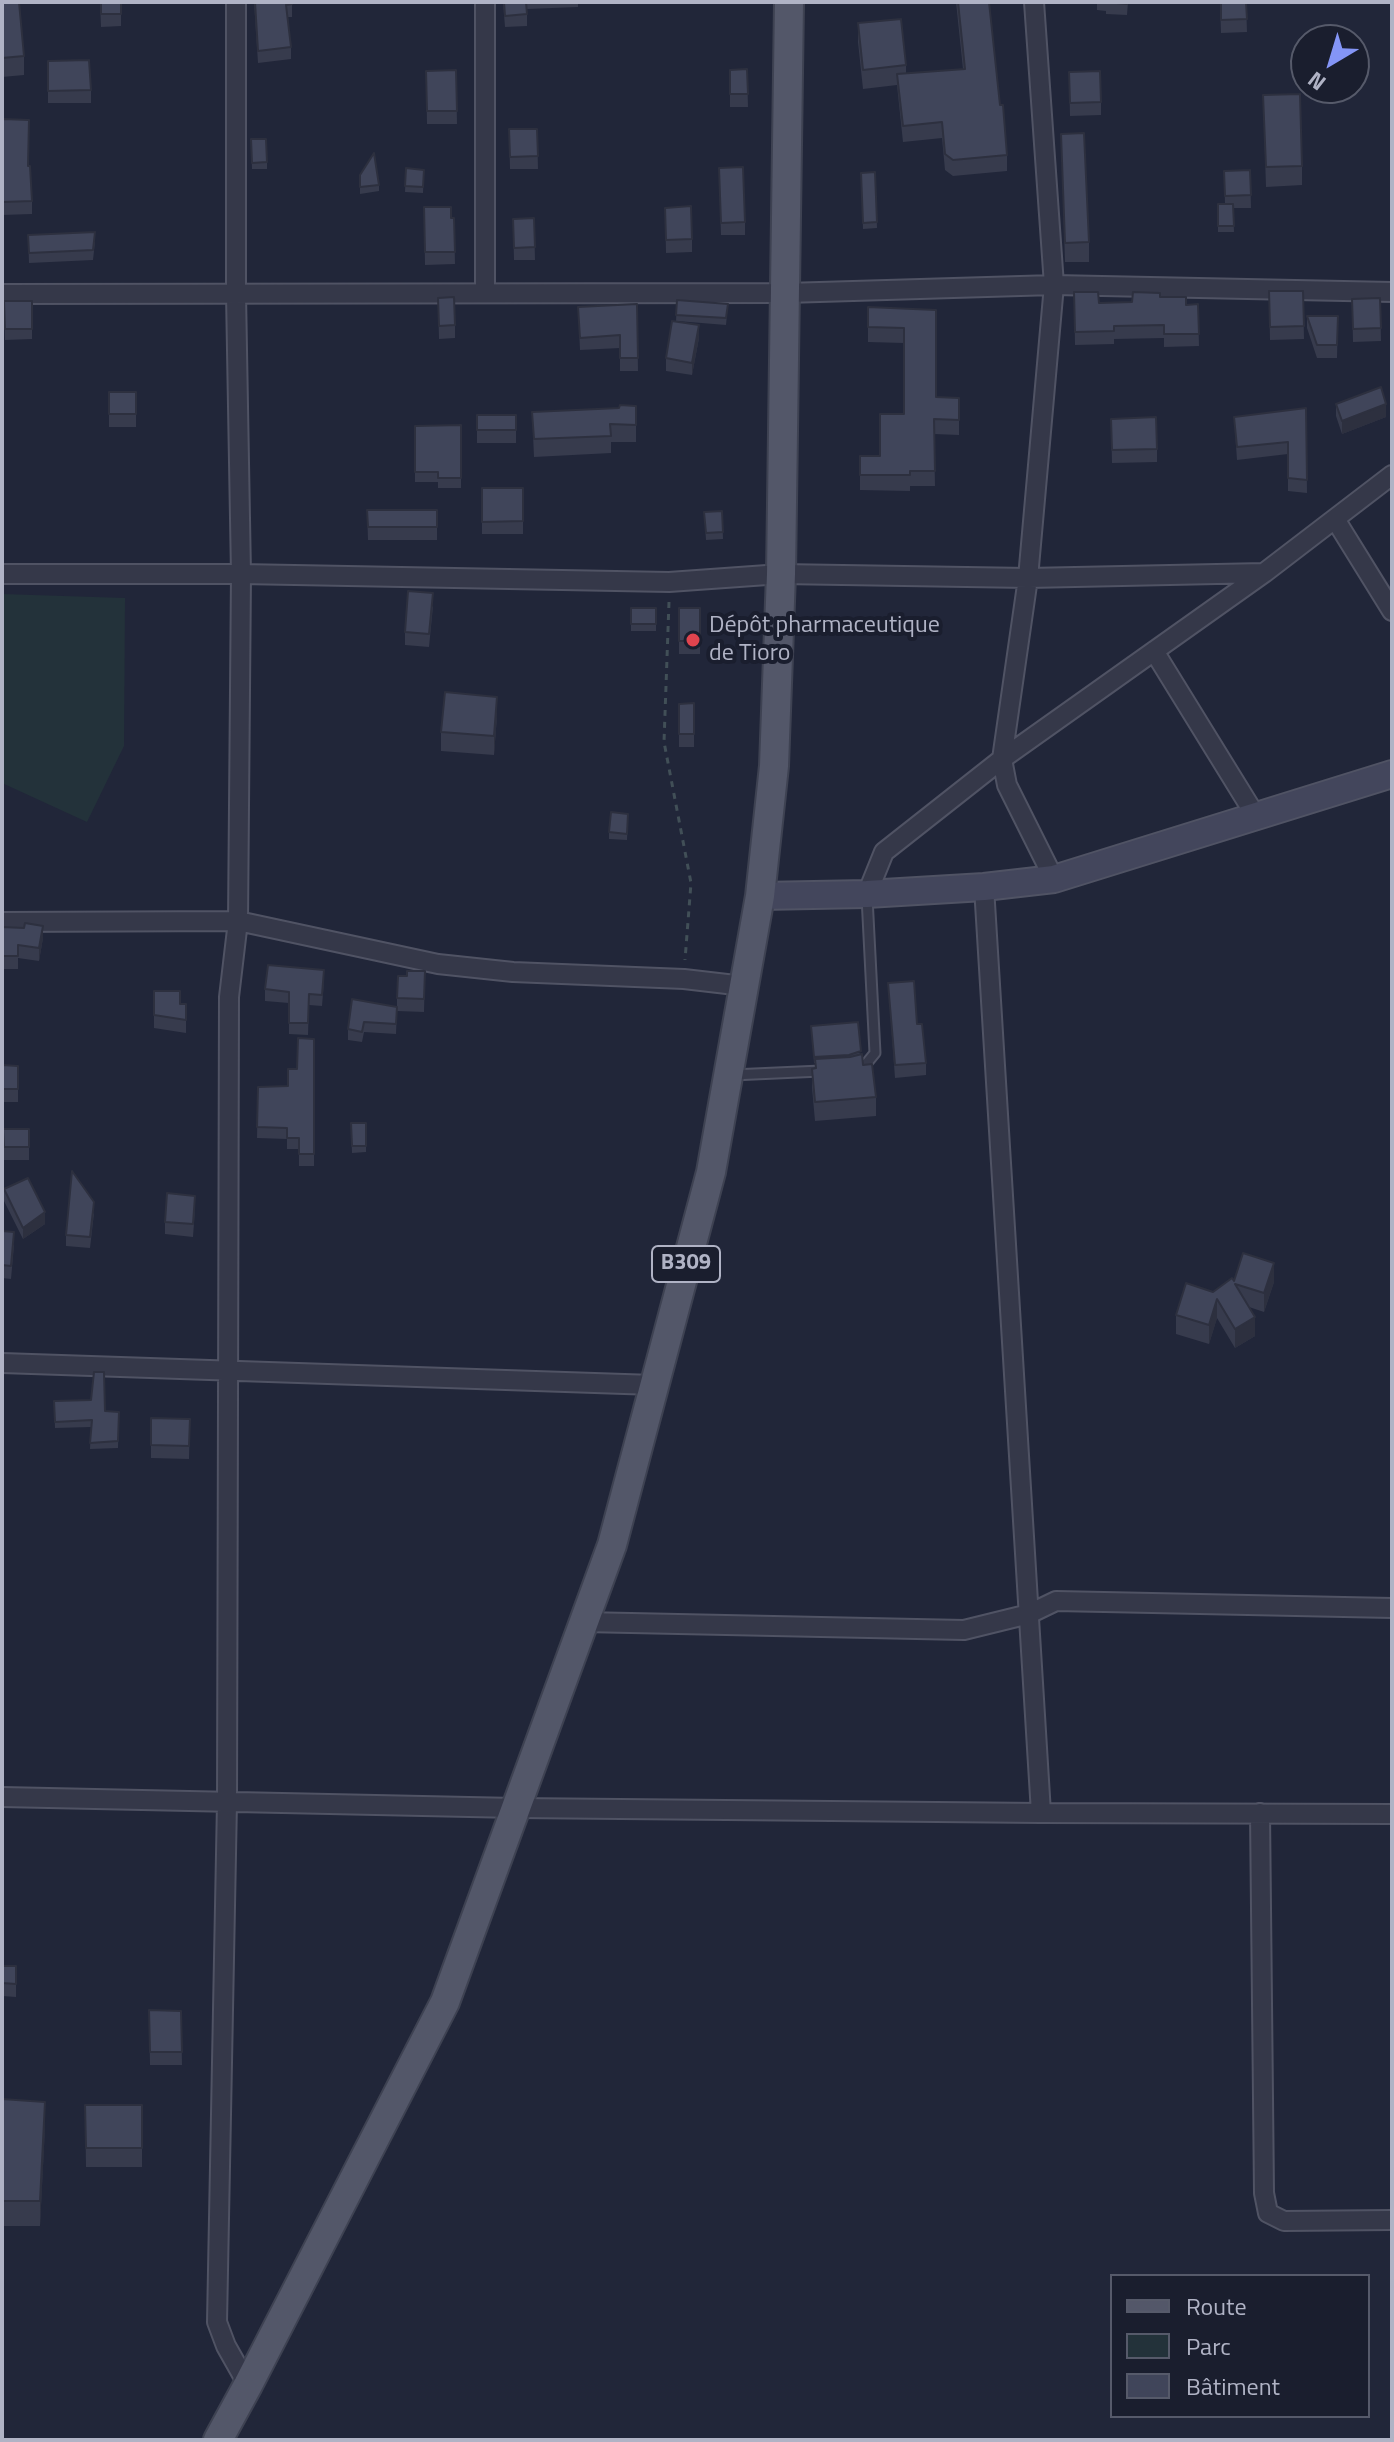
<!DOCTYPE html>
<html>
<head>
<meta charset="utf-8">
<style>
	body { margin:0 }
	#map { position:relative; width:1394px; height:2442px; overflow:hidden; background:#212639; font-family:"Titillium Web",sans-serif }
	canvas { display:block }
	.frame { position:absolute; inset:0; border:4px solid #b0b3c5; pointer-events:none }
	.legend { position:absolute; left:1110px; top:2274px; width:260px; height:144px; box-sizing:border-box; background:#1a1e2e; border:2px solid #565a6a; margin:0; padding:10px 14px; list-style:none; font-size:24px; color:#b0b3c5 }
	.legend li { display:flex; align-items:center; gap:16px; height:40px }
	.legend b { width:40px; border:2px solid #565a6a }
	.north { position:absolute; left:1290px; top:24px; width:80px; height:80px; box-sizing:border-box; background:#1a1e2e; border:2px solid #565a6a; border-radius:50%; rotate:218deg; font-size:22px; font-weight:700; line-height:32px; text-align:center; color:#b0b3c5 }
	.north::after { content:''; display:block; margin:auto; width:28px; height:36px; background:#8495f6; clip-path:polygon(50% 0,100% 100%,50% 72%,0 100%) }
</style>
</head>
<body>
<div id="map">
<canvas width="1394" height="2442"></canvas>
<div class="frame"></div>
<ul class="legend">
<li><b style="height:10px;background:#535769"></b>Route</li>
<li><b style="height:22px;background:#23323a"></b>Parc</li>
<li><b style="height:22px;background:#40455a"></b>Bâtiment</li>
</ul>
<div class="north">N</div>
</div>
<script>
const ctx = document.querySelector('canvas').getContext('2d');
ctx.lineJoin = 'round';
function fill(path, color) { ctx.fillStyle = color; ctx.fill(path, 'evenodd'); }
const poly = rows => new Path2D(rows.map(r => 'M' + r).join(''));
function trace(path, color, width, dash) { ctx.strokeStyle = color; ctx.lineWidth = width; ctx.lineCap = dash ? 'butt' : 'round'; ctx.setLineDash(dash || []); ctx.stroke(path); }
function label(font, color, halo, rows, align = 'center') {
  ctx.font = font + ' "Titillium Web",sans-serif'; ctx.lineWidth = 8; ctx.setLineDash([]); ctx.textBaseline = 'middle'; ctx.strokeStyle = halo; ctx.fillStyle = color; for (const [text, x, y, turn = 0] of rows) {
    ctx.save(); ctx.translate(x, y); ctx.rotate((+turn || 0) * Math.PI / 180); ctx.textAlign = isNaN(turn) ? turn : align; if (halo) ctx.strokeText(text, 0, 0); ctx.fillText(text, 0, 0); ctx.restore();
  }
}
fill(poly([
	[2,594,125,598,124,746,87,822,2,783]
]), '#23323a');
const service = poly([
	[855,1067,866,1064,875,1053,867,897],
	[732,1075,821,1071]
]);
const minor = poly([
	[236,2,236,294,241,574,238,921,229,997,227,1802,217,2322,226,2346,248,2385],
	[485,2,485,293],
	[1034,2,1054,285,1028,578,1002,759,1007,785,1054,879],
	[2,294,786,293,1054,285,1392,292],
	[1335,519,1392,611],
	[2,574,241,574,669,582,781,574,1028,578,1264,573],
	[1154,651,1257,818],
	[984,887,1041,1813],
	[867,894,884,852,1002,759,1264,573,1392,475],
	[2,922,238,921,438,964,513,972,684,979,744,986],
	[2,1363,654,1385],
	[583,1622,964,1630,1029,1614,1056,1601,1392,1608],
	[2,1797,516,1808,1041,1813,1392,1814],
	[1260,1813,1264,2193,1268,2213,1284,2221,1392,2220]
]);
const secondary = poly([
	[760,896,867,894,984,887,1054,879,1392,774]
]);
const primary = poly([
	[218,2440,248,2385,445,2002,612,1545,711,1172,760,896,774,766,781,574,789,2]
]);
trace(service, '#505364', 13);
trace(minor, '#505364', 22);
trace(secondary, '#505364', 30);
trace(primary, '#3e4252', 32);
trace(poly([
	[669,602,664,742,691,883,685,960]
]), '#414f57', 3, [6, 6]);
trace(service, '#353849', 9);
trace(minor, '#353849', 18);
trace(secondary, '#43465c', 26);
trace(primary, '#535769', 28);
fill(poly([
	[2,2,24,56,24,75,2,77],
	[100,2,121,2,121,26,101,27],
	[254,2,292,2,292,17,288,17,291,47,291,59,258,63],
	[503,2,578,2,578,7,527,9,527,26,505,27],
	[956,2,989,2,1000,105,1007,155,1007,171,953,176,945,170,942,138,903,142,897,85,863,89,858,42,858,23,906,65,906,74,963,69],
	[1097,2,1128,2,1127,15,1106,14,1106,11,1097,10],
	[1220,2,1246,2,1247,32,1221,33],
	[48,61,91,90,91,103,48,103],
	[747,69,748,107,730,107,730,70],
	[456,70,457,124,427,124,426,71],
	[1069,72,1101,102,1101,115,1070,116],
	[1263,95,1302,166,1302,185,1266,187],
	[509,129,537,129,538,169,510,169],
	[1061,134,1089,242,1089,262,1065,262],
	[251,139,267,162,267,169,252,169],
	[2,145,28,166,32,201,32,214,2,215],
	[406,168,424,170,423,193,405,192],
	[1250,170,1251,208,1233,208,1234,232,1218,232,1218,204,1225,204,1224,171],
	[875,172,877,228,863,229,861,173],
	[360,175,379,185,379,191,360,194],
	[719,181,745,222,745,235,721,235],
	[424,207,451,218,454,218,455,264,425,265],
	[665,208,692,239,692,252,666,253],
	[534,218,535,260,514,260,513,219],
	[28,235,95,242,93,260,29,263],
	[1269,291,1303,291,1304,339,1270,340],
	[1074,292,1099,303,1132,302,1160,297,1186,305,1198,304,1199,346,1164,347,1164,338,1114,339,1114,344,1075,345],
	[438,298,455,325,455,338,439,339],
	[1380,298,1381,341,1353,342,1352,299],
	[677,300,728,304,726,325,677,321,699,338,692,375,666,371,666,358,676,321],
	[4,301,32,301,32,339,5,340],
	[637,304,638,371,620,371,620,348,580,350,578,307],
	[868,307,936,310,936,397,959,398,959,435,934,434,935,486,910,486,910,491,860,490,860,456,880,456,904,414,904,343,868,342],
	[1307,316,1338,316,1337,358,1317,358,1307,328],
	[109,392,136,392,136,427,109,427],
	[1336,404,1386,417,1342,434,1336,416],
	[636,406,636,442,611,442,611,453,534,457,532,412,619,408],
	[1306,408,1307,493,1288,491,1288,454,1237,460,1234,417],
	[477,415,516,415,516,443,477,443],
	[1111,419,1157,449,1157,462,1112,463],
	[461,425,461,488,438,488,438,482,415,482,415,426],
	[482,488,523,488,523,534,482,534],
	[367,510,437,510,437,540,368,540],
	[722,511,723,539,706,540,704,512],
	[433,606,429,647,405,645,405,632],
	[631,608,656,608,656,631,631,631],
	[679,608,700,608,700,654,679,654],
	[694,703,694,747,679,747,679,704],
	[497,716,494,755,441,751,441,732],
	[628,814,627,840,609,839,609,832],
	[2,927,43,938,39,961,18,958,18,969,2,969],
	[425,971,424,1012,397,1011,397,998],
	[324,981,322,1006,309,1005,308,1035,289,1034,289,1003,265,1001,265,989],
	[888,983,917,1024,926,1063,926,1075,895,1078],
	[154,991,180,1004,186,1004,186,1033,154,1028],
	[397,1007,396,1034,364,1032,362,1042,348,1040,348,1029],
	[811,1026,861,1054,863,1065,876,1097,876,1116,815,1121,812,1088,812,1069,815,1069,815,1063,814,1063],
	[314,1039,314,1166,299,1166,299,1149,287,1149,287,1139,257,1138,258,1087,288,1086],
	[2,1065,18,1066,18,1102,2,1102],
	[351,1123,366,1123,366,1152,352,1153],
	[3,1129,29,1129,29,1160,4,1160],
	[4,1189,45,1224,23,1239,4,1201],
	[195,1209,193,1237,165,1234,165,1222],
	[94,1213,90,1248,66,1246,66,1235],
	[2,1231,14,1245,11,1279,2,1278],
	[1234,1281,1274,1282,1264,1312,1249,1307,1255,1336,1235,1348,1217,1318,1209,1344,1176,1334,1176,1315,1213,1292],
	[54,1401,105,1411,119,1412,118,1448,90,1449,91,1427,55,1428],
	[151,1418,190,1419,189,1459,151,1458],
	[2,1966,16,1966,16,1997,2,1996],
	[149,2010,181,2011,182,2065,150,2065],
	[2,2099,45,2127,40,2226,2,2226],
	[85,2105,142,2105,142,2167,86,2167]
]), '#373b4d');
fill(poly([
	[699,325,699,338,692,375,692,363],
	[1386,404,1386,417,1342,434,1342,421],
	[497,697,497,716,494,755,494,736],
	[43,926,43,938,39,961,39,948],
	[45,1212,45,1224,23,1239,23,1228],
	[1274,1263,1274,1282,1264,1312,1264,1293],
	[1217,1299,1217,1318,1209,1344,1209,1325],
	[1255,1317,1255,1336,1235,1348,1235,1329],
	[45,2102,45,2127,40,2226,40,2201]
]), '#2d303f');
const building = poly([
	[2,2,19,2,24,56,2,58,2,2],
	[101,2,121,2,121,14,101,14,101,2],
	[255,2,292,2,292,4,286,5,291,47,258,51,255,2],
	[504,2,526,2,527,14,505,16,504,2],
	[958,2,989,2,1000,105,1003,105,1007,155,953,160,945,154,942,122,903,126,897,74,965,69,958,2],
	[1106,2,1128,2,1127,4,1106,2],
	[1221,2,1246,2,1247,19,1221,20,1221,2],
	[901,19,906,65,863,70,858,23,901,19],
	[89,60,91,90,48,91,48,61,89,60],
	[747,69,748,94,730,94,730,70,747,69],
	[456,70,457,111,427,111,426,71,456,70],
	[1100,71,1101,102,1070,103,1069,72,1100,71],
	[1300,94,1302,166,1266,167,1263,95,1300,94],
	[3,119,29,120,28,166,30,166,32,201,2,202,3,119],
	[509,129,537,129,538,156,510,157,509,129],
	[1084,133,1089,242,1065,243,1061,134,1084,133],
	[251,139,266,139,267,162,252,163,251,139],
	[374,153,379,185,360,187,360,175,374,153],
	[743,167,745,222,721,223,719,168,743,167],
	[406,168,424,170,423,187,405,186,406,168],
	[1250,170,1251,195,1225,196,1224,171,1250,170],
	[875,172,877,222,863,223,861,173,875,172],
	[1218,204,1233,204,1234,226,1218,226,1218,204],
	[691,206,692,239,666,240,665,208,691,206],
	[424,207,451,207,451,218,454,218,455,252,425,252,424,207],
	[534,218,535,247,514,248,513,219,534,218],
	[95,232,93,250,29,253,28,235,95,232],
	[1269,291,1303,291,1304,326,1270,327,1269,291],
	[1074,292,1098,292,1099,303,1132,302,1133,292,1160,293,1160,297,1186,297,1186,305,1198,304,1199,334,1164,334,1164,325,1114,326,1114,331,1075,332,1074,292],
	[454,297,455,325,439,326,438,298,454,297],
	[1380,298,1381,328,1353,329,1352,299,1380,298],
	[677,300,728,304,726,318,676,315,677,300],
	[4,301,32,301,32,329,5,329,4,301],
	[637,304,638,358,620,358,620,335,580,338,578,307,637,304],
	[868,307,936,310,936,397,959,398,959,420,934,419,935,471,910,471,910,475,860,475,860,456,880,456,880,414,904,414,904,328,868,327,868,307],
	[1307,316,1338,316,1337,345,1317,345,1307,316],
	[672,321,699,325,692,363,666,358,672,321],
	[1381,387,1386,404,1342,421,1336,404,1381,387],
	[109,392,136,392,136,414,109,414,109,392],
	[620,405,636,406,636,425,610,424,611,436,534,439,532,412,619,408,620,405],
	[1306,408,1307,480,1288,478,1288,442,1237,447,1234,417,1306,408],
	[477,415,516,415,516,430,477,430,477,415],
	[1156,417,1157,449,1112,450,1111,419,1156,417],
	[461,425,461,478,438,478,438,472,415,472,415,426,461,425],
	[482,488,523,488,523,521,482,522,482,488],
	[367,510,437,510,437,527,368,527,367,510],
	[722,511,723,532,706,533,704,512,722,511],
	[408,591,433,593,429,634,405,632,408,591],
	[631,608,656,608,656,624,631,624,631,608],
	[679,608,700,608,700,641,679,641,679,608],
	[445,692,497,697,494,736,441,732,445,692],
	[694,703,694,734,679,734,679,704,694,703],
	[611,812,628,814,627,834,609,832,611,812],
	[25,923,43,926,39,948,18,945,18,956,2,956,2,927,24,928,25,923],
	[268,965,324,970,322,995,309,994,308,1023,289,1023,289,992,265,989,268,965],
	[407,971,425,971,424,999,397,998,398,976,407,976,407,971],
	[914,981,917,1024,922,1024,926,1063,895,1065,888,983,914,981],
	[154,991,180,991,180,1004,186,1004,186,1020,154,1015,154,991],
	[352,999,397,1007,396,1024,364,1022,362,1032,348,1029,352,999],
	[858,1022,861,1051,849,1055,814,1057,811,1026,858,1022],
	[298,1038,314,1039,314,1154,299,1154,299,1138,287,1138,287,1128,257,1127,258,1087,288,1086,288,1069,297,1069,298,1038],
	[862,1054,863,1065,872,1064,876,1097,815,1102,812,1069,816,1068,815,1059,850,1057,862,1054],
	[2,1065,18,1066,18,1089,2,1089,2,1065],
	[351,1123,366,1123,366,1146,352,1146,351,1123],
	[3,1129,29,1129,29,1147,4,1147,3,1129],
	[72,1171,94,1202,90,1237,66,1235,72,1171],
	[28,1178,45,1212,23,1228,4,1189,28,1178],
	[167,1193,195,1196,193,1224,165,1222,167,1193],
	[2,1231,14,1232,11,1266,2,1265,2,1231],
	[1243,1253,1274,1263,1264,1293,1235,1284,1255,1317,1235,1329,1217,1299,1209,1325,1176,1315,1186,1283,1213,1292,1232,1278,1234,1281,1243,1253],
	[94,1372,104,1372,105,1411,119,1412,118,1441,90,1443,92,1420,55,1422,54,1401,91,1400,94,1372],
	[151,1418,190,1419,189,1446,151,1445,151,1418],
	[2,1966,16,1966,16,1984,2,1983,2,1966],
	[149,2010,181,2011,182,2052,150,2052,149,2010],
	[2,2099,45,2102,40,2201,2,2201,2,2099],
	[85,2105,142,2105,142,2148,86,2148,85,2105]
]);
fill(building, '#40455a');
trace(building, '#2d303f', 2);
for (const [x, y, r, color] of [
	[693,640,8,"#e0444e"]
]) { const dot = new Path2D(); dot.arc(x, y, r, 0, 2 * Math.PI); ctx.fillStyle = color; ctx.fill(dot); trace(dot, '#1a1e2e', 3); }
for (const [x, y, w] of [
	[686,1264,68]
]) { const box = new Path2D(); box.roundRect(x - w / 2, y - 18, w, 36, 6); ctx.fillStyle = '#1a1e2e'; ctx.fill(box); trace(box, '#b0b3c5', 2); }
label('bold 22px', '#b0b3c5', null, [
	["B309",686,1264]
]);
label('24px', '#b0b3c5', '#1a1e2e', [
	["Dépôt pharmaceutique",709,626],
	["de Tioro",709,654]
], 'left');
</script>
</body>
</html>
